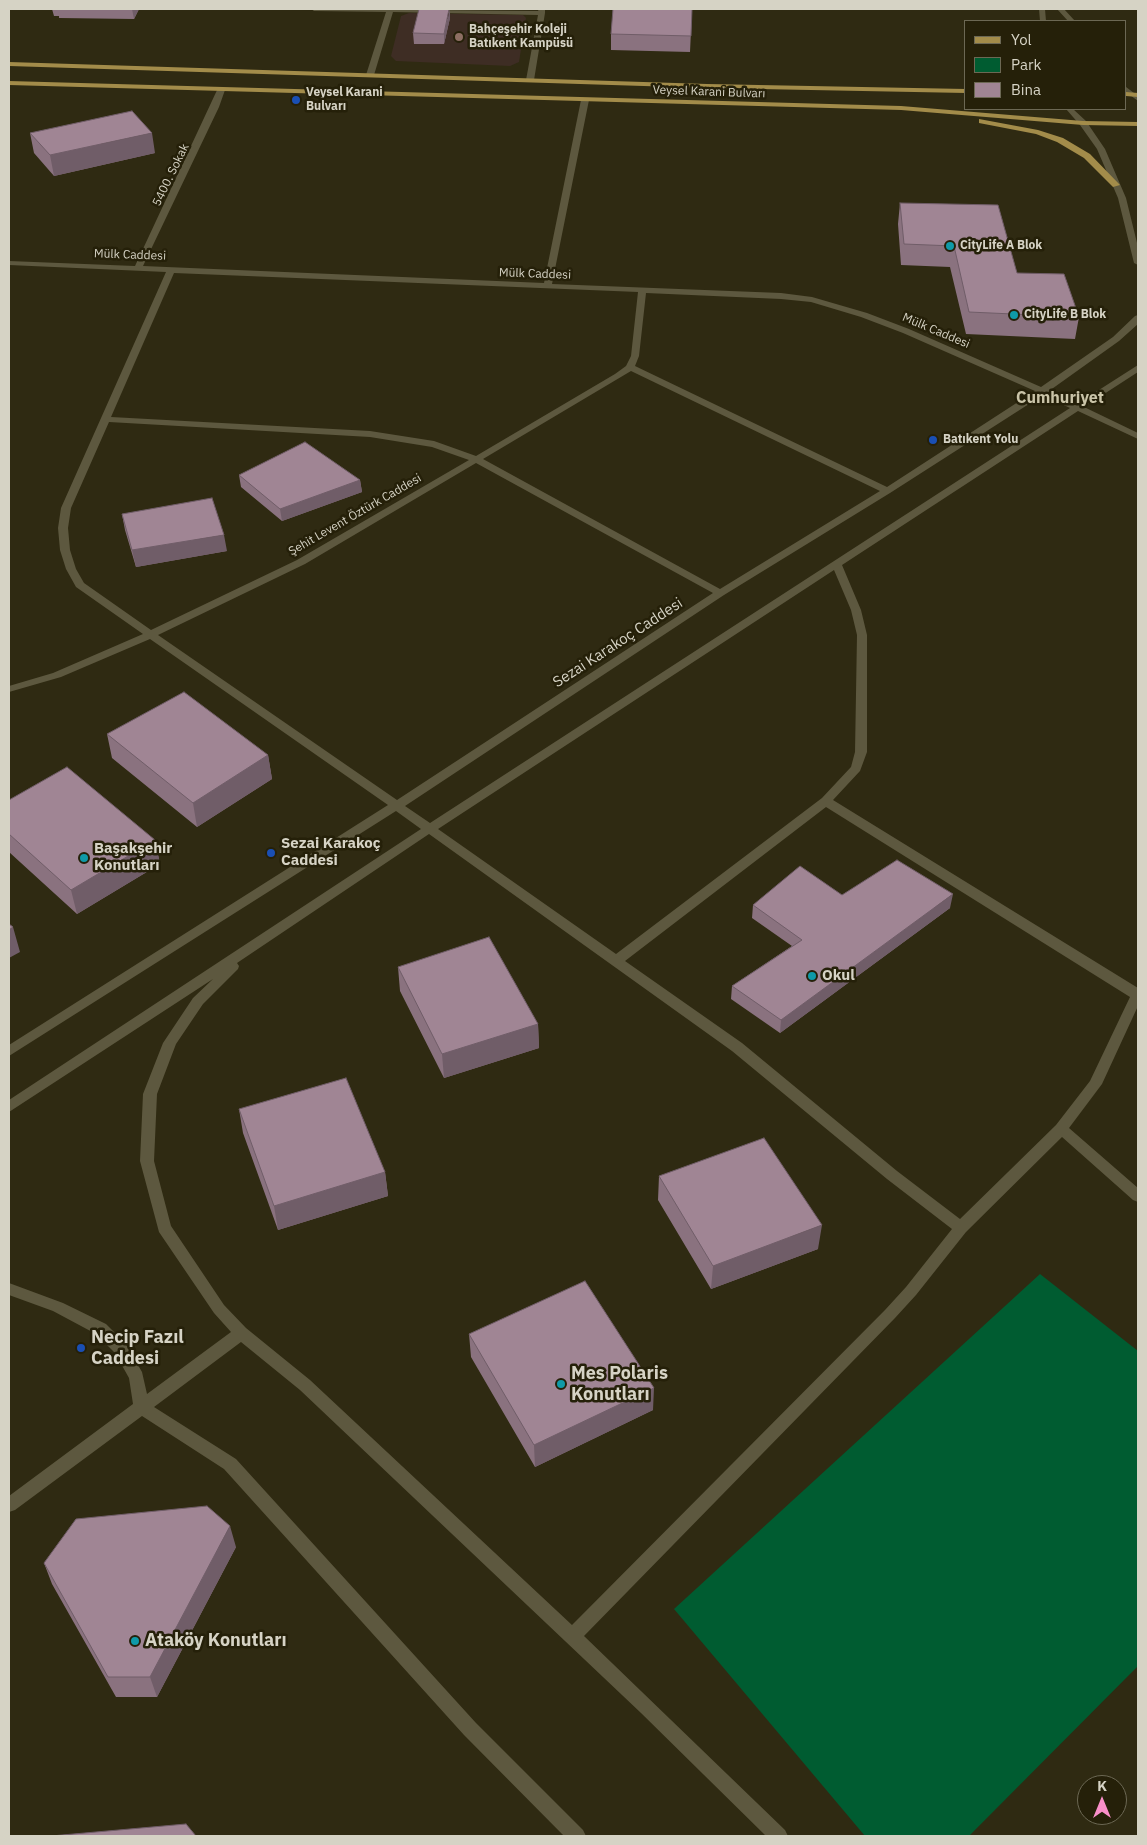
<!DOCTYPE html>
<html>
<head>
<meta charset="utf-8">
<style>
	body { margin:0 }
	#map { position:relative; width:1147px; height:1845px; overflow:hidden; background:#2f2a12; font-family:"IBM Plex Sans",sans-serif }
	canvas { display:block }
	.frame { position:absolute; inset:0; border:10px solid #d6d3c5; pointer-events:none }
	.legend { position:absolute; left:964px; top:20px; width:162px; height:90px; box-sizing:border-box; background:#252009; border:1px solid #6c6854; margin:0; padding:6px 9px; list-style:none; font-size:15px; color:#d6d3c5 }
	.legend li { display:flex; align-items:center; gap:10px; height:25px }
	.legend b { width:25px; border:1px solid #6c6854 }
	.north { position:absolute; left:1077px; top:1775px; width:50px; height:50px; box-sizing:border-box; background:#252009; border:1px solid #6c6854; border-radius:50%; rotate:0deg; font-size:14px; font-weight:700; line-height:20px; text-align:center; color:#d6d3c5 }
	.north::after { content:''; display:block; margin:auto; width:18px; height:22px; background:#f98fc9; clip-path:polygon(50% 0,100% 100%,50% 72%,0 100%) }
</style>
</head>
<body>
<div id="map">
<canvas width="1147" height="1845"></canvas>
<div class="frame"></div>
<ul class="legend">
<li><b style="height:6px;background:#a38c4a"></b>Yol</li>
<li><b style="height:14px;background:#005c31"></b>Park</li>
<li><b style="height:14px;background:#a08594"></b>Bina</li>
</ul>
<div class="north">K</div>
</div>
<script>
const ctx = document.querySelector('canvas').getContext('2d');
ctx.lineJoin = 'round';
function fill(path, color) { ctx.fillStyle = color; ctx.fill(path, 'evenodd'); }
const poly = rows => new Path2D(rows.map(r => 'M' + r).join(''));
function trace(path, color, width, dash) { ctx.strokeStyle = color; ctx.lineWidth = width; ctx.lineCap = dash ? 'butt' : 'round'; ctx.setLineDash(dash || []); ctx.stroke(path); }
function label(font, color, halo, rows, align = 'center') {
  ctx.font = font + ' "IBM Plex Sans",sans-serif'; ctx.lineWidth = 5; ctx.setLineDash([]); ctx.textBaseline = 'middle'; ctx.strokeStyle = halo; ctx.fillStyle = color; for (const [text, x, y, turn = 0] of rows) {
    ctx.save(); ctx.translate(x, y); ctx.rotate((+turn || 0) * Math.PI / 180); ctx.textAlign = isNaN(turn) ? turn : align; if (halo) ctx.strokeText(text, 0, 0); ctx.fillText(text, 0, 0); ctx.restore();
  }
}
fill(poly([
	[409,13,523,15,526,18,519,62,510,66,396,61,391,56,401,16]
]), '#3e2d24');
fill(poly([
	[1040,1274,1138,1351,1138,1666,969,1836,865,1836,674,1609]
]), '#005c31');
fill(poly([
	[311,9,538,11,539,9,545,9,545,13,534,80,530,82,526,80,538,15,393,12,374,75,370,77,366,75,386,12,314,11,311,9],
	[1039,9,1045,9,1046,21,1040,21,1039,9],
	[1057,9,1064,9,1075,21,1068,21,1057,9],
	[1126,87,1138,96,1138,101,1126,92,1126,87],
	[218,88,225,90,219,107,143,266,544,283,581,100,585,98,589,100,552,284,781,293,812,297,867,313,909,329,1041,387,1113,337,1135,316,1138,315,1138,324,1119,341,1049,391,1077,404,1138,365,1138,372,1084,407,1138,433,1138,439,1078,411,842,565,861,610,867,635,867,752,860,771,833,800,1138,988,1138,1006,1102,1084,1069,1128,1138,1188,1138,1202,1133,1200,1062,1137,966,1232,916,1295,895,1318,584,1636,785,1830,788,1836,766,1836,641,1713,300,1390,241,1342,154,1407,236,1459,476,1723,583,1830,586,1836,564,1836,464,1735,224,1469,142,1416,15,1510,9,1512,9,1496,133,1404,129,1378,115,1353,96,1334,53,1311,9,1295,9,1283,63,1303,106,1324,125,1343,142,1372,147,1394,231,1332,214,1313,159,1232,140,1161,143,1094,163,1043,193,998,213,979,9,1112,9,1100,421,829,396,811,9,1056,9,1045,388,805,150,639,61,677,9,692,9,686,53,673,143,634,76,587,66,569,60,550,58,528,61,508,166,272,9,265,9,261,135,266,218,88],
	[174,273,638,292,631,356,626,366,615,374,476,456,434,441,370,431,111,417,174,273],
	[646,293,781,299,811,302,861,317,903,333,1035,391,887,487,635,366,639,356,646,293],
	[631,371,880,491,720,589,483,459,631,371],
	[1043,395,1070,408,430,823,405,806,724,595,890,493,1043,395],
	[109,422,370,437,432,447,469,460,297,560,151,630,84,583,76,569,70,550,68,528,71,508,109,422],
	[476,463,713,593,397,800,158,635,305,564,476,463],
	[834,570,851,610,857,635,855,752,851,767,822,798,616,954,438,829,834,570],
	[826,807,1130,997,1090,1081,1056,1125,960,1219,897,1171,742,1043,625,961,826,807],
	[429,834,732,1051,887,1179,952,1229,906,1287,885,1310,572,1625,310,1380,246,1328,224,1305,171,1226,154,1161,157,1094,176,1044,203,1004,238,969,239,966,237,963,429,834],
	[1066,109,1073,109,1086,121,1105,149,1126,198,1138,247,1138,265,1134,263,1118,198,1097,149,1080,125,1066,109]
]), '#5d583f');
fill(poly([
	[9,62,707,84,966,89,966,93,707,88,9,66,9,62],
	[9,81,901,106,1083,121,1138,122,1138,126,1083,125,901,110,9,85,9,81],
	[1126,92,1138,93,1138,97,1126,96,1126,92],
	[979,119,1038,130,1063,138,1090,154,1120,185,1113,187,1084,158,1057,142,1036,134,979,123,979,119]
]), '#a38c4a');
fill(poly([
	[52,9,139,9,134,19,59,18,59,16,54,16],
	[692,9,690,52,611,50,611,34],
	[450,18,444,44,414,44,413,33],
	[30,133,155,153,54,176,34,153],
	[900,203,1017,273,1079,317,1075,339,966,334,950,267,901,265,898,224],
	[239,475,360,480,362,492,282,521,241,487],
	[122,514,227,551,136,567,125,530],
	[107,734,268,755,272,779,197,827,112,758],
	[9,800,155,840,160,864,77,914,9,852],
	[842,895,950,908,780,1033,731,999,732,986,792,946,752,918,753,905],
	[398,967,538,1024,539,1048,444,1078,400,991],
	[239,1109,385,1172,388,1196,278,1230,243,1133],
	[659,1176,818,1249,711,1289,658,1200],
	[469,1334,653,1410,535,1467,471,1357],
	[236,1547,157,1697,116,1697,52,1584,44,1563]
]), '#8a727f');
fill(poly([
	[132,9,139,9,134,19],
	[450,9,450,18,444,44,444,34],
	[152,133,155,153,54,176,50,155],
	[360,480,362,492,282,521,280,509],
	[224,535,227,551,136,567,132,550],
	[268,755,272,779,197,827,193,803],
	[155,840,160,864,77,914,71,890],
	[953,894,950,908,780,1033,781,1020],
	[13,927,20,952,9,958,9,930],
	[538,1024,539,1048,444,1078,442,1054],
	[385,1172,388,1196,278,1230,274,1206],
	[822,1225,818,1249,711,1289,713,1266],
	[654,1388,653,1410,535,1467,534,1445],
	[230,1526,236,1547,157,1697,150,1677]
]), '#705d68');
const building = poly([
	[419,9,449,9,444,34,413,33,419,9],
	[613,9,692,9,691,36,611,34,613,9],
	[132,111,152,133,50,155,30,133,132,111],
	[900,203,998,205,1017,273,1064,274,1079,317,969,312,954,246,904,244,900,203],
	[305,442,360,480,280,509,239,475,305,442],
	[212,498,224,535,132,550,122,514,212,498],
	[184,692,268,755,193,803,107,734,184,692],
	[67,767,155,840,71,890,9,834,9,800,67,767],
	[897,860,953,894,781,1020,732,986,802,940,753,905,800,866,842,895,897,860],
	[9,924,13,927,9,930,9,924],
	[489,937,538,1024,442,1054,398,967,489,937],
	[346,1078,385,1172,274,1206,239,1109,346,1078],
	[764,1138,822,1225,713,1266,659,1176,764,1138],
	[585,1281,654,1388,534,1445,469,1334,585,1281],
	[207,1506,230,1526,150,1677,108,1677,44,1563,76,1519,207,1506],
	[186,1824,196,1836,51,1836,186,1824]
]);
fill(building, '#a08594');
trace(building, '#705d68', 1);
for (const [x, y, r, color] of [
	[459,37,5,"#8d6e63"],
	[296,100,5,"#1a4fb4"],
	[950,246,5,"#0f9aa8"],
	[1014,315,5,"#0f9aa8"],
	[933,440,5,"#1a4fb4"],
	[271,853,5,"#1a4fb4"],
	[84,858,5,"#0f9aa8"],
	[812,976,5,"#0f9aa8"],
	[81,1348,5,"#1a4fb4"],
	[561,1384,5,"#0f9aa8"],
	[135,1641,5,"#0f9aa8"]
]) { const dot = new Path2D(); dot.arc(x, y, r, 0, 2 * Math.PI); ctx.fillStyle = color; ctx.fill(dot); trace(dot, '#252009', 2); }
label('bold 12px', '#d6d3c5', '#252009', [
	["Bahçeşehir Koleji",469,30],
	["Batıkent Kampüsü",469,44],
	["Veysel Karani",306,93],
	["Bulvarı",306,107],
	["CityLife A Blok",960,246],
	["CityLife B Blok",1024,315],
	["Batıkent Yolu",943,440]
], 'left');
label('12px', '#d6d3c5', '#252009', [
	["Veysel Karani Bulvarı",709,92,2],
	["5400. Sokak",171,175,-64],
	["Mülk Caddesi",130,255,2],
	["Mülk Caddesi",535,274,2],
	["Mülk Caddesi",936,331,23],
	["Şehit Levent Öztürk Caddesi",355,515,-30]
]);
label('15px', '#d6d3c5', '#252009', [
	["Sezai Karakoç Caddesi",618,643,-33]
]);
label('bold 15px', '#d6d3c5', '#252009', [
	["Sezai Karakoç",281,844],
	["Caddesi",281,861],
	["Başakşehir",94,849],
	["Konutları",94,866],
	["Okul",822,976]
], 'left');
label('bold 16px', '#cac4a8', '#252009', [
	["Cumhuriyet",1060,398]
]);
label('bold 18px', '#d6d3c5', '#252009', [
	["Necip Fazıl",91,1338],
	["Caddesi",91,1359],
	["Mes Polaris",571,1374],
	["Konutları",571,1395],
	["Ataköy Konutları",145,1641]
], 'left');
</script>
</body>
</html>
